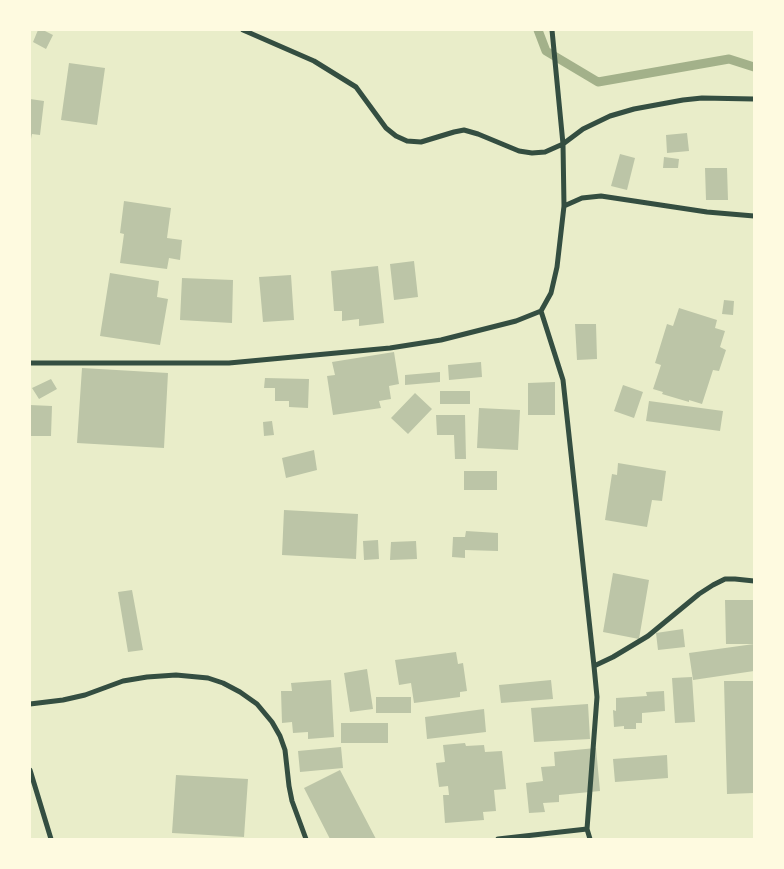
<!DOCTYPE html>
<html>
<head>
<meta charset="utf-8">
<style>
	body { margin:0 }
	#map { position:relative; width:784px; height:869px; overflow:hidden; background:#e9edc9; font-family:Jost,sans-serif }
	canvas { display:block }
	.frame { position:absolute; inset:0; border:31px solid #fefae0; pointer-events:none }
</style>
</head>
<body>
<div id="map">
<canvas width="784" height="869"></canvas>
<div class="frame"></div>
</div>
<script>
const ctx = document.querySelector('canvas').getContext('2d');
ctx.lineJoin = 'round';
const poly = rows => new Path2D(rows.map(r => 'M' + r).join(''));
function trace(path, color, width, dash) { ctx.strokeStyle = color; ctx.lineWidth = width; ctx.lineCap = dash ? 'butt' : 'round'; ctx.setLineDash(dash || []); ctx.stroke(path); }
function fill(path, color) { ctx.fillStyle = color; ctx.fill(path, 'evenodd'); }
trace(poly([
	[538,30,546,51,598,82,729,59,754,67]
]), '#a3b18a', 9);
fill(poly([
	[38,30,45,30,45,31,53,35,46,49,33,42],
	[69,63,105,68,97,125,61,120],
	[30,99,44,101,40,135,32,134,31,139,30,139],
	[687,133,689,151,667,153,666,135],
	[620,154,635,158,627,190,611,186],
	[664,157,679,159,678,168,663,168],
	[705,168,727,168,728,200,706,200],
	[124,201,171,208,167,238,182,240,180,260,169,258,167,269,120,263,124,234,120,233],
	[414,261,418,297,394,300,390,264],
	[378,266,384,323,359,326,359,319,342,321,342,311,334,311,331,271],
	[110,273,159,281,157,297,168,299,160,345,100,336],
	[291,275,294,320,263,322,259,277],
	[182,278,233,280,232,323,180,320],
	[724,300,734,301,733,315,722,314],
	[679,308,717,320,715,328,725,331,720,347,726,350,719,371,713,370,702,404,689,400,689,402,662,394,663,392,653,389,661,365,655,363,667,324,673,326],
	[575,324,596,324,597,359,577,360],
	[394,352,399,384,389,386,391,399,379,401,381,408,333,415,327,376,335,375,332,362],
	[481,362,482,377,449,380,448,365],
	[82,368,168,373,164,448,77,443],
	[440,372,440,382,405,385,405,375],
	[265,378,309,379,308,408,289,407,289,401,275,401,275,388,264,388],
	[51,379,57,389,39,399,32,388],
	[555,382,555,415,528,415,528,383],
	[623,385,643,392,634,418,614,411],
	[440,391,470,391,470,404,440,404],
	[415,393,432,409,408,434,391,418],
	[649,401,723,411,720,431,646,421],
	[30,405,52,406,51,436,30,436],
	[479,408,520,410,518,450,477,448],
	[436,415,465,415,466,459,455,459,454,435,437,435],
	[272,421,274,435,264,436,263,422],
	[314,450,317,470,286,478,282,458],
	[618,463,666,471,662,501,652,500,647,527,605,520,612,474,617,475],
	[464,471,497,471,497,490,464,490],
	[284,510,358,514,356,559,282,555],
	[466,531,498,533,498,551,465,550,465,558,452,557,453,537,465,537],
	[378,540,379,559,364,560,363,541],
	[416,541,417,559,390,560,391,542],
	[613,573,649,580,639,639,603,632],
	[132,590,143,650,128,652,118,592],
	[725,600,754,600,754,644,726,644],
	[683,629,685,647,658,650,656,633],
	[754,644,754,671,693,680,689,653],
	[456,652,458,664,463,663,467,691,460,692,460,697,414,703,411,683,399,685,395,660],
	[367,669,373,709,350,712,344,673],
	[692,677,695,722,675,723,672,678],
	[331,680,334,737,308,739,308,732,293,733,292,722,282,723,281,691,292,691,291,683],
	[551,680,553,699,501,703,499,685],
	[724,681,754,681,754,793,727,794],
	[664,691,665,711,642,713,642,723,636,723,636,729,624,729,624,726,614,727,613,710,616,711,616,698,647,696,646,692],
	[376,697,411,697,411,713,376,713],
	[588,704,590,739,534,742,531,708],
	[484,709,486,732,427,739,425,717],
	[341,723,388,723,388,743,341,743],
	[465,743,466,746,484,745,485,752,502,751,506,789,494,790,496,811,483,812,484,820,445,823,443,795,449,795,448,786,439,787,436,763,445,762,443,745],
	[341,747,343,768,300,772,298,751],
	[596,748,600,791,559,795,559,802,543,803,545,812,529,813,526,783,543,781,541,767,555,766,554,752],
	[667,755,668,778,615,782,613,759],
	[340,770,376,839,330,839,304,788],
	[176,775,248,779,244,837,172,833]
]), '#bcc5a7');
trace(poly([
	[243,30,314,61,356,87,386,128,396,136,407,141,421,142,454,132,464,130,478,134,519,151,532,153,545,152,563,144,583,129,610,116,634,109,683,100,702,98,754,99],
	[564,206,582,198,601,196,707,212,754,216],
	[541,311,563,380,594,666,597,697,587,829,590,839],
	[30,363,229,363,390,348,441,340,516,321,541,311,551,293,557,267,564,206,563,144,552,30],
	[594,666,613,657,648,636,699,594,713,585,725,579,735,579,754,581],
	[30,704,63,700,85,695,123,681,147,677,176,675,208,678,223,683,240,692,257,704,272,722,280,736,285,750,289,786,292,801,306,839],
	[30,770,51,839],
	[498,839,587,829]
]), '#344e41', 5);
</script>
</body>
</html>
